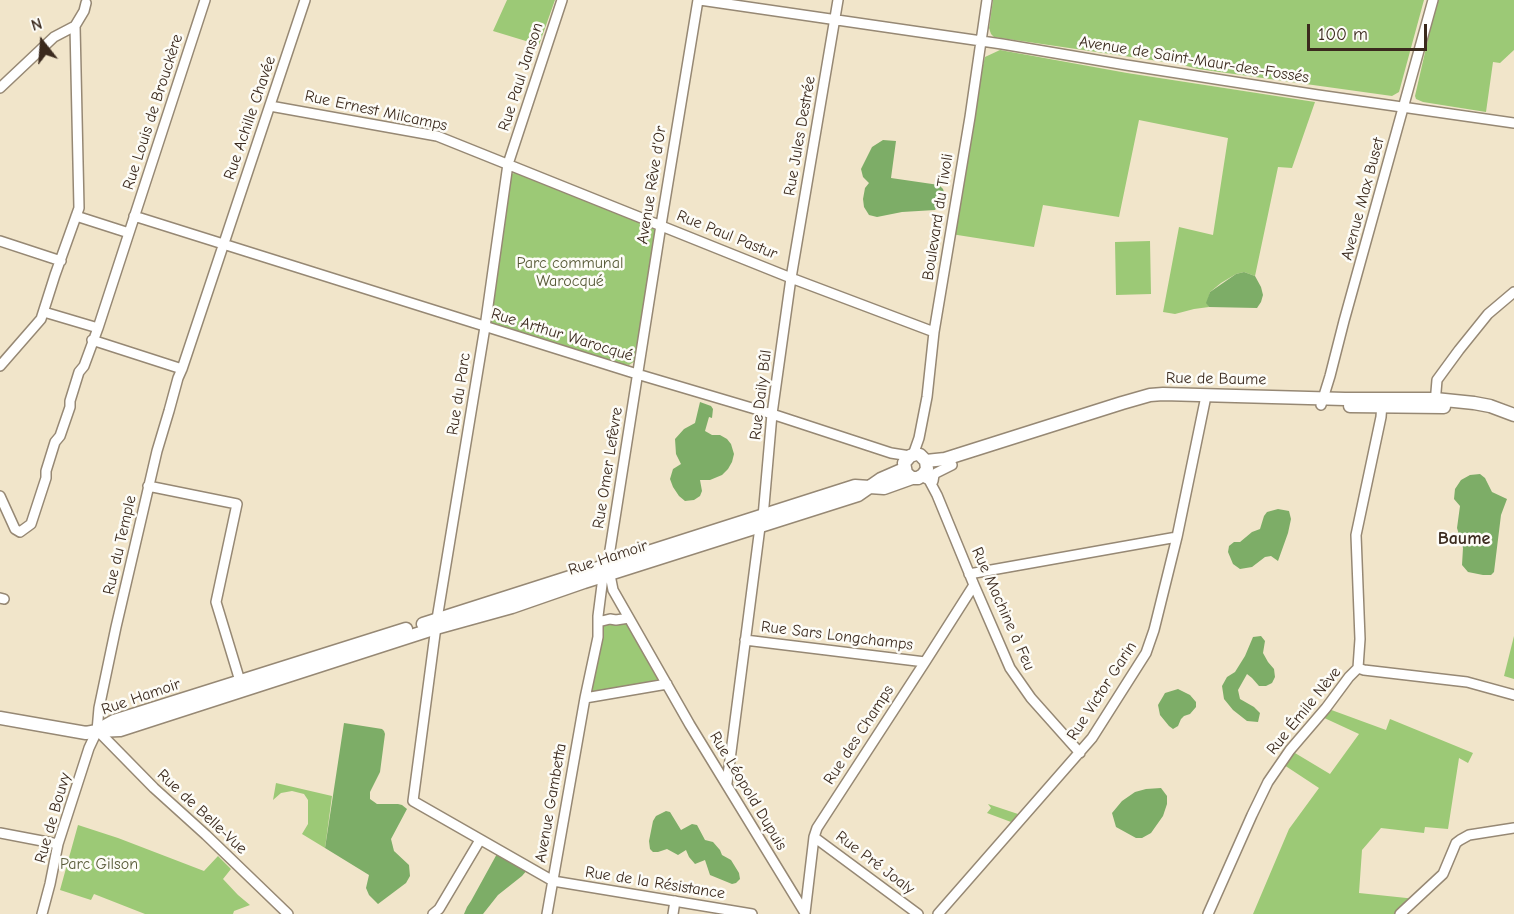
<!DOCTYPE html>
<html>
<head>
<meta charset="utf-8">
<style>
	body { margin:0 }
	#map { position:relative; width:1514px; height:914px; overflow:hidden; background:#f1e5ca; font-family:"Comic Neue",sans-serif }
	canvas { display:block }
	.north { position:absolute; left:12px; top:12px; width:60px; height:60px; -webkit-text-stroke:4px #fdfcf7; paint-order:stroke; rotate:343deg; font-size:16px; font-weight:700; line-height:24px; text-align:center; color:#3b2a1e }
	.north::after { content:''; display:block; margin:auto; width:21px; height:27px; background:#3b2a1e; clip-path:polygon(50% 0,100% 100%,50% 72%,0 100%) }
	.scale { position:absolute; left:1307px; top:24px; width:120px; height:27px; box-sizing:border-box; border:3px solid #3b2a1e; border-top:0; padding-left:8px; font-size:18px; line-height:21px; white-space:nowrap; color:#3b2a1e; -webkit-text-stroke:4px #fdfcf7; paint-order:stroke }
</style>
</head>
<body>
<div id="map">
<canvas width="1514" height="914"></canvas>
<div class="north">N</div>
<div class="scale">100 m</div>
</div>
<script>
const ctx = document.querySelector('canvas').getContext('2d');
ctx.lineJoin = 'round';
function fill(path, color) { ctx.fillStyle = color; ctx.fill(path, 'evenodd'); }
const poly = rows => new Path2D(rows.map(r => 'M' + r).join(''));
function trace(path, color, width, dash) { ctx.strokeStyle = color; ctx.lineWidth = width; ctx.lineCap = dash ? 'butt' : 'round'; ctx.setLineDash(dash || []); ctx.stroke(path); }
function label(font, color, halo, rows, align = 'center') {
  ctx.font = font + ' "Comic Neue",sans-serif'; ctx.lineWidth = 5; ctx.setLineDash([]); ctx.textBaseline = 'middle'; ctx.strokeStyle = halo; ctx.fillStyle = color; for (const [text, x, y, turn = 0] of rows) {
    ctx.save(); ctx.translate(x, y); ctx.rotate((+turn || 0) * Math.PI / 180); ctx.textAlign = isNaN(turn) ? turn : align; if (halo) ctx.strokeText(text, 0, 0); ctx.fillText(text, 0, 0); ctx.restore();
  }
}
fill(poly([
	[507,0,555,0,539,45,493,31],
	[993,0,1424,0,1399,92,1392,96,1198,69,1179,64,994,37,991,34,989,28],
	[1437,0,1514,0,1514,50,1500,63,1493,62,1486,112,1423,102,1416,99,1415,96],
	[1000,50,1127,73,1315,102,1292,168,1278,167,1255,276,1244,272,1236,274,1221,283,1210,292,1207,303,1209,307,1194,309,1175,314,1163,312,1179,227,1213,235,1228,138,1139,120,1119,217,1043,205,1034,247,951,234,970,117,985,57],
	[514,173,518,173,652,227,655,230,656,235,637,356,635,361,629,365,623,364,493,325,491,322,489,316,511,174],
	[1150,241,1151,294,1116,295,1115,242],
	[624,620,656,673,658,677,657,681,654,683,594,693,593,691,593,681,604,623],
	[1514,636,1514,679,1504,676],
	[1326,708,1386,730,1390,719,1473,753,1468,763,1459,758,1448,829,1425,827,1424,833,1381,828,1362,850,1359,893,1416,899,1400,914,1253,914,1289,829,1319,788,1281,763,1290,750,1330,774,1359,734,1320,716],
	[276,783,332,796,325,848,302,834,308,824,308,800,304,794,292,791,281,793,273,800],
	[988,804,1018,814,1011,822,987,813,991,808],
	[78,825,118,838,204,871,218,856,231,869,223,879,238,895,250,905,234,911,233,914,145,914,94,894,91,900,60,890]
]), '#9cc976');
fill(poly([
	[883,140,896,141,891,178,939,185,943,189,945,195,935,210,902,212,877,217,869,215,864,207,863,199,865,188,869,183,863,177,861,169,872,147],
	[1244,272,1255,276,1261,287,1263,295,1261,302,1257,308,1209,307,1206,303,1210,292,1236,274],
	[700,402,711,406,713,409,712,418,709,417,705,431,712,435,720,435,727,439,731,444,734,454,732,462,728,469,722,475,710,480,700,480,702,491,700,496,694,500,685,501,679,496,673,487,670,479,673,469,681,464,676,454,675,439,684,429,695,423],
	[1480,474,1485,478,1492,492,1507,499,1501,515,1494,572,1491,575,1483,575,1468,572,1462,565,1463,548,1457,528,1460,506,1454,499,1455,489,1461,480,1470,475],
	[1278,509,1289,511,1291,519,1288,533,1278,561,1271,556,1265,557,1252,567,1240,569,1233,564,1228,552,1229,546,1234,542,1240,542,1252,532,1260,529,1264,516,1267,512],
	[1261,636,1265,641,1263,653,1268,662,1274,669,1275,677,1272,683,1266,686,1259,686,1252,678,1247,674,1238,690,1240,699,1254,707,1260,713,1258,722,1247,721,1233,710,1224,699,1222,686,1227,677,1235,672,1245,656,1253,637],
	[1178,689,1190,695,1196,702,1196,707,1190,714,1184,716,1181,719,1178,726,1173,729,1169,726,1160,715,1158,705,1165,693],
	[344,723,382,729,384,731,385,734,380,772,370,792,370,799,377,804,398,804,402,805,407,809,391,839,394,851,409,865,410,876,406,883,378,904,369,895,366,888,369,875,325,848],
	[1161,788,1167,796,1167,804,1163,816,1151,833,1142,838,1136,838,1116,827,1112,813,1122,801,1135,792,1146,789],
	[666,811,670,812,681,830,692,824,697,825,705,840,713,842,720,850,722,855,731,860,739,873,740,879,736,883,732,884,710,875,705,860,695,864,689,857,686,850,678,855,667,849,658,852,653,852,650,849,649,841,653,821,656,816],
	[498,852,528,869,522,876,498,895,483,914,464,914,467,907,471,901]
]), '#7dad67');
const minor = poly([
	[562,0,508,164,485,327,437,619,413,801,553,881,752,914],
	[698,0,661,225,607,569,610,575,613,590,629,618,690,725,805,913],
	[700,0,1002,44,1126,65,1318,95,1514,123],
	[0,88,54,37,75,26,84,11,86,3],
	[270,106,437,136,791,278,934,332],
	[76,216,129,233],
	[134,216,637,374,772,414,891,453,910,456],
	[0,241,61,261],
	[44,312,98,328],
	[92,340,182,369],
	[0,366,41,319,55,275,79,208,75,26],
	[1435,404,1437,380,1459,350,1488,314,1514,292],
	[1321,405,1330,376,1344,321,1433,0],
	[913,455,919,438,927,397,934,332,970,117,987,0],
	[921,476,929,480,937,495,974,585,1010,668,1031,698,1080,753],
	[933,481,934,475,936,473,952,465],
	[148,486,237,504,216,602,240,681],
	[0,496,15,529,20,532,31,524,46,478,46,471,55,442,60,436,70,407,70,401,79,372,84,366,98,328,205,0],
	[763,517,772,414,791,278,838,0],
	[969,574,1177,537],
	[0,598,4,599],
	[598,622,610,619,616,620,629,618],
	[745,640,925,662],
	[1358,668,1364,670,1467,682,1514,695],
	[585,698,667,684],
	[97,731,101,734,154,788,206,835,288,914],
	[727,783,760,527],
	[0,833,58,844],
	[814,837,918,914],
	[805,913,814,837,817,828,925,662,974,585],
	[42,914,50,884,58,844,89,748,97,731,99,708,116,627,157,451,169,411,178,378,182,369,305,0],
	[433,914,439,909,480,840],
	[547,914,585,698,598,637,598,616,603,577,606,572],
	[673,914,675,901],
	[938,914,1092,738,1146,653,1154,630,1177,537,1205,401],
	[1208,914,1252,815,1268,782,1290,750,1326,708,1349,677,1358,668,1360,639,1356,535,1381,417,1382,403],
	[1400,914,1443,874,1456,843,1460,840,1469,835,1514,828]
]);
const major = poly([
	[1350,406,1444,407],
	[926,461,945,459,1122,403,1150,395,1163,394,1345,399,1435,399,1474,403,1490,406,1514,415],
	[423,624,855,486,884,488,912,478,918,478,923,475,927,469,926,461,920,455,916,454,910,456,904,463,906,473,912,478],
	[0,718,86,733,97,731,120,730,436,628,512,607,584,582,858,495,881,479,904,469],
	[98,730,114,721,406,629]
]);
trace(minor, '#968874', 12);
trace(major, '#968874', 15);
trace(minor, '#fff', 9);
trace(major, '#fff', 12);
label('16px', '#3b2a1e', '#fdfcf7', [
	["Avenue de Saint-Maur-des-Fossés",1194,60,9],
	["Rue Paul Janson",521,77,-72],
	["Rue Ernest Milcamps",376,111,12],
	["Rue Louis de Brouckère",153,112,-72],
	["Rue Achille Chavée",250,118,-71],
	["Rue Jules Destrée",800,136,-80],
	["Avenue Rêve d'Or",652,185,-81],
	["Avenue Max Buset",1363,199,-75],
	["Boulevard du Tivoli",938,217,-81],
	["Rue Paul Pastur",727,235,22],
	["Rue Arthur Warocqué",562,335,17],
	["Rue de Baume",1216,379,1],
	["Rue du Parc",459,394,-81],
	["Rue Daily Bûl",761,395,-83],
	["Rue Omer Lefèvre",608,468,-81],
	["Rue du Temple",120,545,-77],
	["Rue Hamoir",608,558,-18],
	["Rue Machine à Feu",1003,609,66],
	["Rue Sars Longchamps",837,636,7],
	["Rue Victor Garin",1102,691,-57],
	["Rue Hamoir",141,697,-19],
	["Rue Émile Nève",1304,711,-51],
	["Rue des Champs",859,735,-57],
	["Rue Léopold Dupuis",748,791,59],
	["Avenue Gambetta",551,803,-80],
	["Rue de Belle-Vue",202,812,43],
	["Rue de Bouvy",53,818,-74],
	["Rue Pré Joaly",875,863,37],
	["Rue de la Résistance",655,883,9]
]);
label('16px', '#585a38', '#fdfcf7', [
	["Parc communal",570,263],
	["Warocqué",570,281],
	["Parc Gilson",99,864]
]);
label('bold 18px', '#3b2a1e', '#fdfcf7', [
	["Baume",1464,539]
]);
</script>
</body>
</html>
